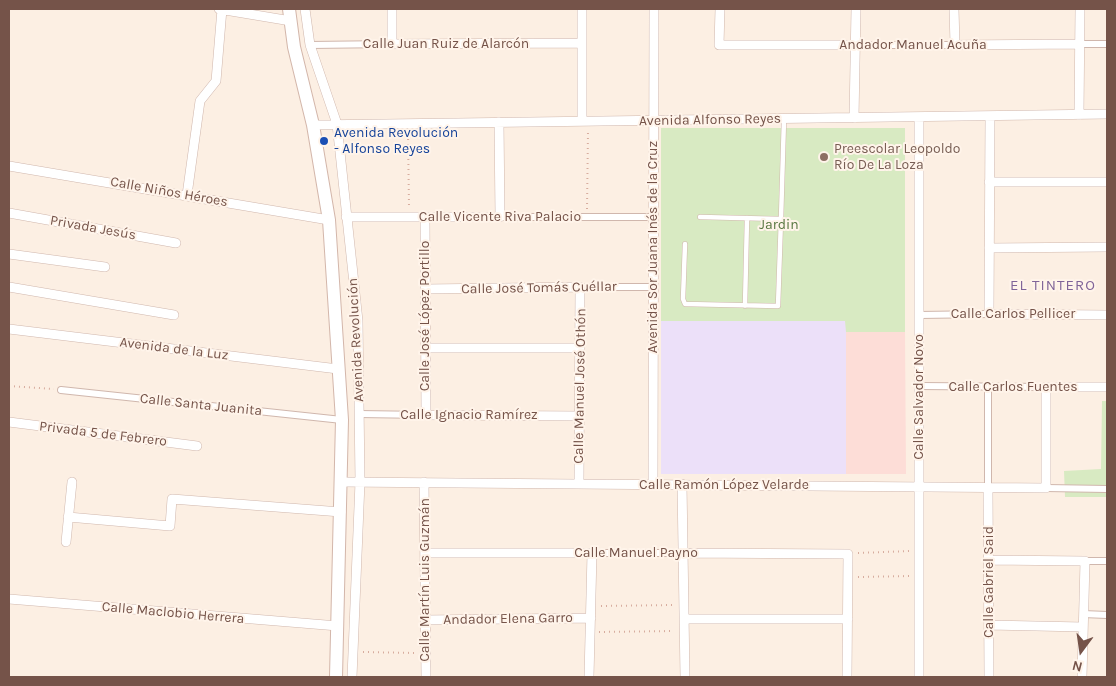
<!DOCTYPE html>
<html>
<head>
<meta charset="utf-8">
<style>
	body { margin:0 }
	#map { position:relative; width:1116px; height:686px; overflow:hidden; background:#fcefe3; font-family:Karla,sans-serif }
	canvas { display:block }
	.frame { position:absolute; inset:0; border:10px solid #755349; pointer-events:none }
	.north { position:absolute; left:1056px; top:626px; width:50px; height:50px; -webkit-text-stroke:4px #fff4ea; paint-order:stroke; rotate:194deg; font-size:14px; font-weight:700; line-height:20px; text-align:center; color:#755349 }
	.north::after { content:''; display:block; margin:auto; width:18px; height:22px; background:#755349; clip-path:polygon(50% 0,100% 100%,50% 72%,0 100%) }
</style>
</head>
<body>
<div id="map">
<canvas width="1116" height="686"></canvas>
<div class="frame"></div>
<div class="north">N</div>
</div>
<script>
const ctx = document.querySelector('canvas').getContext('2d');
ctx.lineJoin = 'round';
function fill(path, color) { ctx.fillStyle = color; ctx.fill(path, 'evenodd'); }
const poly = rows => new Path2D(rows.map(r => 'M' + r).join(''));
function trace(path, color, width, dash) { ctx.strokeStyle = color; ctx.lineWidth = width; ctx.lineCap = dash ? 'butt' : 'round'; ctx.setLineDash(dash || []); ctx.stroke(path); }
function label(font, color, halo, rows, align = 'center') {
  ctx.font = font + ' Karla,sans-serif'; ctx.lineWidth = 4; ctx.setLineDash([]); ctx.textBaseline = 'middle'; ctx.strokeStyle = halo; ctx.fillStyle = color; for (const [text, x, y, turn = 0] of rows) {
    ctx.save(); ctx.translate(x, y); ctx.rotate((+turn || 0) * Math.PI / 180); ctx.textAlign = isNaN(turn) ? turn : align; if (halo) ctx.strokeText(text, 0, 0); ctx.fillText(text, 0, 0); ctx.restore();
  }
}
fill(poly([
	[846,332,905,332,906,474,846,474]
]), '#fdddd7');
fill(poly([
	[661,321,846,321,846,474,661,474]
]), '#ece0f9');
fill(poly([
	[661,128,905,128,905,332,846,332,845,321,661,321],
	[1102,401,1107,401,1107,497,1065,497,1064,471,1101,469]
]), '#d8eac2');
const service = poly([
	[700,217,781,219,784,119],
	[685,244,683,299,685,304,778,306,781,219],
	[745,306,747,218]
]);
const pedestrian = poly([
	[1079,44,1107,44],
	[310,45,392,44],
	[856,45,955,45],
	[500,217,653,217],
	[580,287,653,287],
	[919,315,989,314],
	[919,386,1046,387],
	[988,387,988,487],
	[61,390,342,420],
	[359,414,426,415],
	[1046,488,1107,489],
	[592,553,683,553],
	[1085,561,1107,561],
	[1083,614,1107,615]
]);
const minor = poly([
	[219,9,291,21],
	[305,9,310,45,337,124,358,321,360,482,352,677],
	[392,9,392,44,582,43],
	[720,9,719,45,856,45],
	[954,9,955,45,1079,44],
	[1079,115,1080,9],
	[990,116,989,314,1107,315],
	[854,118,856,9],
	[582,121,582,9],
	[313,125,1107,114],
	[9,166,329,220],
	[989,182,1107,182],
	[187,195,200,101,216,81,222,9],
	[9,213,176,243],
	[346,217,500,217,499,122],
	[425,217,426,415,579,416],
	[989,248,1107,247],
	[9,254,105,267],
	[9,287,174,315],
	[425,289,580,287,579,484],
	[9,329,338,369],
	[426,348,580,348],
	[9,422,197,446],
	[341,482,1046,488,1046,387,1107,387],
	[424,482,426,677],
	[653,484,654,9],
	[682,484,685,677],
	[988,487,989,677],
	[68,517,170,526,172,499,341,512],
	[66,542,72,482],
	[425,553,592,553,589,677],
	[683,553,848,554,847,677],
	[989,560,1085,561,1082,677],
	[9,599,338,626],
	[684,619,848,619],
	[425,620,591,618],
	[989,625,1083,627],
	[919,677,919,117]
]);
const secondary = poly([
	[289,9,294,47,313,125,329,220,342,420,336,677]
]);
trace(service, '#d0b7ad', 5.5);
trace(pedestrian, '#d0b7ad', 8);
trace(minor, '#d0b7ad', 10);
trace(secondary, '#d3b6aa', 14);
trace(poly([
	[408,134,409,207],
	[587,209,588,131],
	[9,386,54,389],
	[858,553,910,551],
	[858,577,910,576],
	[601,606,674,605],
	[599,632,674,631],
	[363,652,415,653]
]), '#d7ac9e', 2, [1, 4]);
trace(service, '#fff', 4.5);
trace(pedestrian, '#fff', 6);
trace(minor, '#fff', 9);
trace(secondary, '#fff', 12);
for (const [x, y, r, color] of [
	[324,141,5,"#1a4fb4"],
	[824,157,5,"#8d6e63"]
]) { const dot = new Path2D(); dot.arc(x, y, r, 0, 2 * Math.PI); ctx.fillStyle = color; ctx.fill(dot); trace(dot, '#fff4ea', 2); }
label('14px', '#755349', '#fff4ea', [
	["Calle Juan Ruiz de Alarcón",446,44],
	["Andador Manuel Acuña",913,45],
	["Avenida Alfonso Reyes",710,120,-1],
	["Calle Niños Héroes",169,192,10],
	["Calle Vicente Riva Palacio",500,217],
	["Privada Jesús",93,228,10],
	["Avenida Sor Juana Inés de la Cruz",653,247,-90],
	["Calle José Tomás Cuéllar",539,288,-1],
	["Calle Carlos Pellicer",1013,314],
	["Calle José López Portillo",425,316,-90],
	["Avenida Revolución",356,340,-93],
	["Avenida de la Luz",174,349,7],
	["Calle Manuel José Othón",580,386,-89],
	["Calle Carlos Fuentes",1013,387],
	["Calle Salvador Novo",919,397,-90],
	["Calle Santa Juanita",201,405,6],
	["Calle Ignacio Ramírez",469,415],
	["Privada 5 de Febrero",103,434,7],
	["Calle Ramón López Velarde",724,485],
	["Calle Manuel Payno",636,553],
	["Calle Martín Luis Guzmán",425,580,-90],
	["Calle Gabriel Said",989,582,-90],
	["Calle Maclobio Herrera",173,613,5],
	["Andador Elena Garro",508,619,-1]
]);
label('14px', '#164399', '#fff4ea', [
	["Avenida Revolución",334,133],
	["- Alfonso Reyes",334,149]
], 'left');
label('14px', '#785e54', '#fff4ea', [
	["Preescolar Leopoldo",834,149],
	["Río De La Loza",834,165]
], 'left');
label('14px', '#56753e', '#fff4ea', [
	["Jardin",779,225]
]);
ctx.letterSpacing = '1px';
label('15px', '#806498', '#fff4ea', [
	["EL TINTERO",1053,286]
]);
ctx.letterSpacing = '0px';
</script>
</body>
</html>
